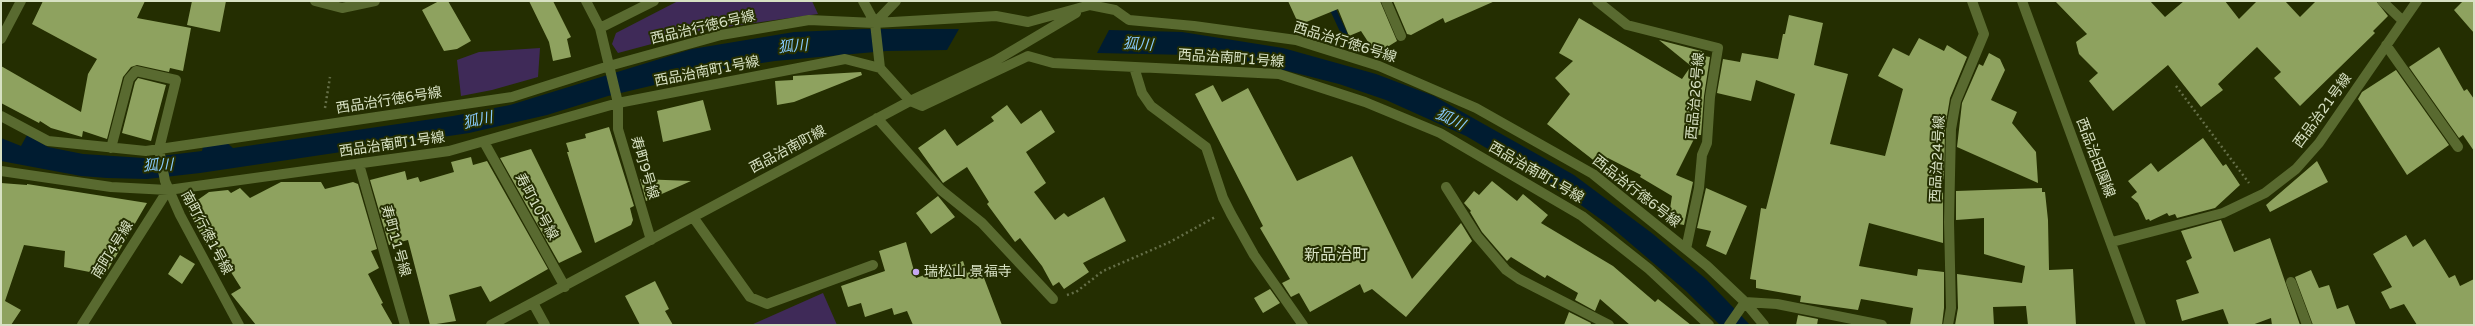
<!DOCTYPE html>
<html>
<head>
<meta charset="utf-8">
<style>
	body { margin:0 }
	#map { position:relative; width:2475px; height:326px; overflow:hidden; background:#242e01; font-family:"Varela Round",sans-serif }
	canvas { display:block }
	.frame { position:absolute; inset:0; border:2px solid #d7e1c3; pointer-events:none }
</style>
</head>
<body>
<div id="map">
<canvas width="2475" height="326"></canvas>
<div class="frame"></div>
</div>
<script>
const ctx = document.querySelector('canvas').getContext('2d');
ctx.lineJoin = 'round';
function fill(path, color) { ctx.fillStyle = color; ctx.fill(path, 'evenodd'); }
const poly = rows => new Path2D(rows.map(r => 'M' + r).join(''));
function trace(path, color, width, dash) { ctx.strokeStyle = color; ctx.lineWidth = width; ctx.lineCap = dash ? 'butt' : 'round'; ctx.setLineDash(dash || []); ctx.stroke(path); }
function label(font, color, halo, rows, align = 'center') {
  ctx.font = font + ' "Varela Round","Noto Sans JP",sans-serif'; ctx.lineWidth = 4; ctx.setLineDash([]); ctx.textBaseline = 'middle'; ctx.strokeStyle = halo; ctx.fillStyle = color; for (const [text, x, y, turn = 0] of rows) {
    ctx.save(); ctx.translate(x, y); ctx.rotate((+turn || 0) * Math.PI / 180); ctx.textAlign = isNaN(turn) ? turn : align; if (halo) ctx.strokeText(text, 0, 0); ctx.fillText(text, 0, 0); ctx.restore();
  }
}
fill(poly([
	[678,1,812,1,818,14,704,30,618,53,612,44,616,33],
	[540,48,538,77,492,90,461,96,457,60,479,52],
	[823,293,837,325,751,325]
]), '#3f2a58');
fill(poly([
	[863,29,959,29,947,50,886,51,775,61,722,69,608,96,547,115,469,133,200,173,147,179,107,178,81,176,1,161,1,138,21,146,27,135,48,147,83,154,144,158,202,151,203,147,227,143,233,148,453,116,510,105,692,49,794,32],
	[1109,30,1182,32,1283,48,1376,74,1434,96,1574,175,1653,234,1706,279,1750,325,1720,325,1686,291,1610,226,1571,198,1466,136,1386,100,1339,84,1272,67,1235,60,1190,55,1097,53]
]), '#001c31');
trace(poly([
	[1329,1,1350,46]
]), '#001c31', 6);
fill(poly([
	[43,1,145,1,137,18,191,28,183,71,170,68,169,72,137,65,131,67,123,77,107,139,83,131,82,137,51,128,40,121,39,123,1,103,1,66,81,112,88,74,97,59,32,24],
	[192,1,226,1,220,32,187,25],
	[439,1,448,1,471,41,457,49,444,51,422,10],
	[529,1,553,1,571,37,567,39,571,57,553,61,549,42],
	[1288,1,1380,1,1397,41,1376,54,1361,31,1349,36,1338,9,1299,25],
	[1393,1,1495,1,1445,23,1443,18,1411,35,1407,34],
	[2055,1,2150,1,2165,17,2184,1,2225,1,2239,19,2257,1,2285,1,2300,17,2316,1,2376,1,2388,16,2373,31,2375,33,2300,106,2274,78,2281,72,2257,47,2218,84,2223,90,2201,107,2168,65,2113,111,2089,81,2098,73,2079,54,2076,42,2087,34],
	[2463,1,2474,1,2474,33,2454,10],
	[1789,15,1823,23,1814,65,1848,74,1830,144,1885,156,1903,89,1878,76,1893,48,1909,56,1919,38,1944,51,1947,45,1967,57,1950,98,1945,128,1944,176,1940,191,1943,191,1943,243,1869,223,1859,266,1917,276,1918,269,1944,272,1944,308,1942,325,1910,325,1913,308,1861,299,1858,310,1800,302,1801,296,1756,288,1756,280,1750,279,1761,208,1766,209,1795,94,1756,80,1751,101,1717,93,1723,59,1740,62,1742,53,1778,59,1783,34,1785,34],
	[1579,18,1682,79,1691,66,1659,40,1705,52,1704,56,1710,57,1704,96,1701,135,1696,135,1676,175,1693,182,1684,225,1668,222,1672,196,1640,177,1641,175,1608,158,1601,166,1547,124,1570,94,1555,78,1573,61,1559,53],
	[2439,47,2464,91,2467,89,2474,99,2474,151,2463,135,2459,138,2409,67],
	[1989,53,2000,59,2005,70,1991,100,2017,112,2012,123,2036,152,2038,183,1957,147,1962,103,1979,64,1983,66],
	[2396,70,2449,145,2407,175,2358,99,2362,92],
	[861,72,862,75,794,102,777,105,775,81,793,80,793,76],
	[138,78,166,85,151,141,122,133,135,82],
	[1213,85,1222,102,1248,88,1297,181,1352,156,1412,279,1461,223,1472,241,1406,317,1372,289,1364,293,1360,284,1310,312,1299,293,1291,297,1282,283,1290,279,1260,228,1263,226,1195,94],
	[703,100,711,130,663,142,657,111],
	[1007,105,1021,124,1041,110,1055,132,1026,152,1046,183,1034,192,1055,220,1064,213,1068,217,1104,197,1126,241,1083,263,1089,272,1064,289,1059,282,1053,286,1042,266,1020,238,1015,242,987,204,989,202,967,167,943,183,918,148,945,129,957,146,994,121,991,117],
	[609,127,634,206,630,208,633,220,631,225,595,243,567,152,569,152,566,143,586,138,585,134],
	[2203,138,2223,166,2226,164,2240,185,2215,208,2177,218,2175,214,2169,216,2167,213,2150,221,2149,219,2146,220,2138,203,2131,197,2137,192,2128,181,2151,163,2158,172],
	[531,149,582,252,559,263,500,158],
	[471,157,473,165,487,161,548,269,490,302,481,286,449,295,456,321,430,325,408,240,389,245,370,180,405,171,407,180,418,177,420,182,454,172,451,162],
	[2317,161,2328,182,2270,212,2266,205],
	[640,179,691,181,646,201],
	[1492,181,1517,201,1523,194,1548,215,1541,223,1613,266,1655,302,1658,299,1691,325,1630,325,1600,299,1595,311,1575,300,1578,293,1547,275,1545,278,1511,257,1507,261,1482,232,1470,212,1471,211,1464,203,1474,191,1479,195],
	[281,182,321,182,325,189,353,182,358,184,377,249,371,251,379,268,368,274,383,303,381,304,393,325,256,325,231,294,241,288,210,239,206,245,189,211,194,208,192,204,209,192,228,190,231,193,240,188,250,198],
	[1,183,27,185,27,184,147,203,105,275,64,267,65,251,24,245,5,301,21,310,11,325,1,325],
	[1706,188,1747,206,1726,255,1706,246,1711,231,1697,228],
	[2042,188,2042,192,2045,192,2048,220,2049,270,2073,269,2076,325,2028,325,2026,306,1993,307,1994,325,1955,325,1958,308,1957,274,2022,283,2025,266,1984,254,1984,218,1956,220,1956,191],
	[938,196,955,217,931,234,916,213],
	[2221,220,2234,252,2270,238,2300,325,2272,325,2271,318,2252,325,2229,325,2223,309,2182,321,2176,300,2199,293,2186,261,2192,258,2181,231],
	[2406,235,2413,247,2425,239,2449,278,2455,275,2460,286,2474,279,2474,325,2417,325,2404,304,2390,309,2381,292,2392,287,2373,254],
	[906,242,916,278,963,261,967,273,974,270,975,273,981,270,1002,325,913,325,907,311,894,315,892,308,865,317,861,303,848,307,841,286,885,271,879,251],
	[180,255,195,264,182,284,168,274],
	[2311,270,2319,288,2329,285,2337,309,2348,305,2356,325,2313,325,2295,277],
	[655,281,669,309,665,311,673,325,640,325,625,296],
	[1270,289,1280,303,1263,313,1254,298],
	[1569,312,1591,323,1590,325,1564,325],
	[1798,315,1818,319,1817,325,1796,325]
]), '#8ea25f');
trace(poly([
	[2176,86,2249,183],
	[325,108,330,77],
	[1067,295,1076,292,1103,271,1170,242,1215,217]
]), '#656f48', 2.5, [2, 3]);
trace(poly([
	[315,1,342,8,375,1],
	[586,1,600,28,654,1],
	[863,1,875,23],
	[1386,1,1401,36],
	[1597,1,1627,25,1718,48,1710,97,1707,143,1702,155,1699,188,1686,249],
	[2022,1,2141,325],
	[2382,1,2403,21],
	[600,28,618,103,618,129,651,240],
	[1,39,21,1],
	[2386,45,2458,147],
	[1134,67,1142,93,1151,106,1206,147,1223,198,1231,214,1254,255,1303,325],
	[880,68,875,23,896,1],
	[1,116,48,141,146,151,512,97,609,66,721,35,809,20,875,23,996,16,1028,22,1090,5,1115,10,1129,20,1194,26,1296,40,1379,66,1476,108,1593,174,1707,266,1745,302,1764,325],
	[877,118,941,190,982,223,1053,299],
	[484,142,565,287],
	[111,148,129,79,136,71,176,80,159,149,165,181,180,215,239,325],
	[359,164,405,325],
	[1,171,111,187,168,190,449,151,618,103,845,59,880,68,910,101,922,106,1028,56,1053,63,1279,74,1365,102,1440,133,1582,216,1649,269,1709,325],
	[1446,187,1477,236,1506,270,1519,279,1609,325],
	[693,217,750,297,767,304,873,265],
	[2112,242,2223,213,2265,193,2296,169,2319,143,2417,1],
	[2291,282,2307,325],
	[1745,302,1777,304,1882,325],
	[533,303,545,325],
	[82,325,168,190],
	[491,325,910,101,995,61,1076,13],
	[1729,325,1745,302],
	[1948,325,1951,308,1949,222,1951,129,1956,101,1984,34,1972,1]
]), '#596a30', 10);
for (const [x, y, r, color] of [
	[916,272,4,"#c5a7f1"]
]) { const dot = new Path2D(); dot.arc(x, y, r, 0, 2 * Math.PI); ctx.fillStyle = color; ctx.fill(dot); trace(dot, '#242e01', 1.5); }
label('14px', '#d7e1c3', '#242e01', [
	["西品治行徳6号線",703,28,-13],
	["西品治行徳6号線",1345,43,17],
	["西品治南町1号線",1231,59,4],
	["西品治南町1号線",707,72,-11],
	["西品治26号線",1696,96,-85],
	["西品治行徳6号線",389,101,-9],
	["西品治21号線",2323,111,-54],
	["西品治南町1号線",392,145,-8],
	["西品治南町線",788,150,-28],
	["西品治田園線",2095,158,69],
	["西品治24号線",1938,159,-87],
	["寿町9号線",644,168,73],
	["西品治南町1号線",1536,173,30],
	["西品治行徳6号線",1636,192,38],
	["寿町10号線",536,207,61],
	["南町行徳1号線",206,233,62],
	["寿町11号線",395,241,74],
	["南町4号線",113,250,-58]
]);
label('14px', '#d7e1c3', '#242e01', [
	["瑞松山 景福寺",924,272]
], 'left');
label('italic 15px', '#89cbff', '#242e01', [
	["狐川",1138,45,4],
	["狐川",793,47,-5],
	["狐川",1450,120,26],
	["狐川",478,121,-12],
	["狐川",158,166,-2]
]);
label('16px', '#d7e1c3', '#242e01', [
	["新品治町",1336,256]
]);
</script>
</body>
</html>
